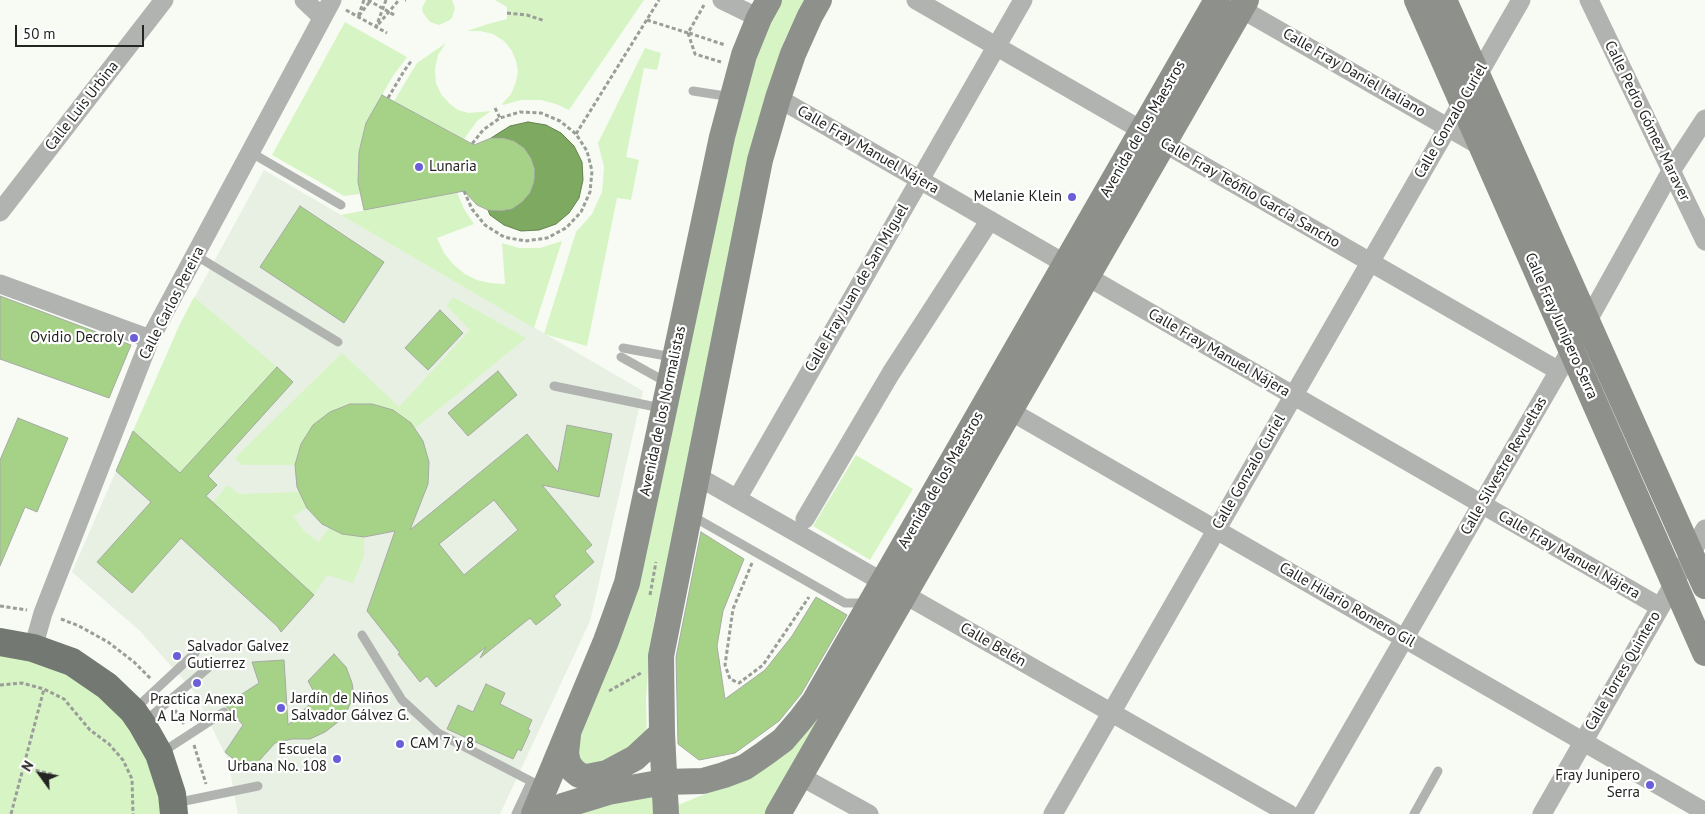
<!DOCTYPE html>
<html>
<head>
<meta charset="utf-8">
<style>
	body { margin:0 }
	#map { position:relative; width:1705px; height:814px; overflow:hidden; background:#f7fbf4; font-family:"PT Sans",sans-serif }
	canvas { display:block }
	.north { position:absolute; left:15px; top:749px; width:50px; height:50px; -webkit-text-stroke:4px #fff; paint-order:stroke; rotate:302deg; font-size:14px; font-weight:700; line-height:20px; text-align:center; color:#242523 }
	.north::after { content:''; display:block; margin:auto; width:18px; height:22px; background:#242523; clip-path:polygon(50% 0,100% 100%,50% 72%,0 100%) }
	.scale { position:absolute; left:15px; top:25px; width:129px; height:22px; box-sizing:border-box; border:2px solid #242523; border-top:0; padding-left:6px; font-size:15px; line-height:18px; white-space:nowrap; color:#242523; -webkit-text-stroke:4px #fff; paint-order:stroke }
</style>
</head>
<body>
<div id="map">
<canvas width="1705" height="814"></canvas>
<div class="north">N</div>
<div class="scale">50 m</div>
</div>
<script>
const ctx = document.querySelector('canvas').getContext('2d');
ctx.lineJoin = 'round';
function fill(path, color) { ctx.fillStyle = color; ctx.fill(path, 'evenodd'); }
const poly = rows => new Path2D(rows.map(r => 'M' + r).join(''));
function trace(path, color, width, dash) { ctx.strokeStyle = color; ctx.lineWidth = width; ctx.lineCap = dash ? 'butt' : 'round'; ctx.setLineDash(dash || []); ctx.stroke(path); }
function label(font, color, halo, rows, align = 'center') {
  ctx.font = font + ' "PT Sans",sans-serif'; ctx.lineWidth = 4.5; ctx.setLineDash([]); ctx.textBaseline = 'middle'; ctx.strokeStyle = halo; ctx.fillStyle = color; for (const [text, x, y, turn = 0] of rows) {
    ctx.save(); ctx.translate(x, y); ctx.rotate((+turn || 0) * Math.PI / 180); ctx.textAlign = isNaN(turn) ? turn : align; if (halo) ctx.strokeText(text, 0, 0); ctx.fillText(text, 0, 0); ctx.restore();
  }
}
fill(poly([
	[264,170,643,391,590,621,500,814,238,814,228,760,195,693,140,631,72,572,180,324]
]), '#e7f0e2');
fill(poly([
	[426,0,452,0,455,8,452,18,448,21,439,25,430,22,423,13,422,8],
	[495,0,644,0,569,110,556,104,541,100,521,100,503,105,502,104,511,94,516,82,518,71,516,61,512,51,504,41,493,34,480,31,467,31,488,24,507,19,507,7],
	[777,0,807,0,785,39,750,161,679,514,655,616,649,659,646,700,647,739,589,772,572,746,728,140],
	[345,22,407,57,393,76,366,123,359,152,358,182,360,194,344,196,272,155],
	[446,43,438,55,435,69,436,83,441,94,449,103,458,110,469,113,491,111,477,121,464,139,394,101,417,63],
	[645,48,661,53,657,70,644,68,626,157,639,160,631,200,617,198,587,346,544,334,576,232,592,214,602,192,604,167,598,143],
	[457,192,464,209,474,224,437,238,444,253,454,265,465,274,477,280,490,283,505,284,502,243,519,248,540,248,562,241,534,328,341,215],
	[194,297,277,367,180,473,133,431,180,324],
	[453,297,526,338,414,429,411,423,393,410,372,404,350,404,330,412,313,425,301,444,295,465,242,465,235,458,342,353,399,407,470,330,447,306],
	[856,455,913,489,870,560,813,526],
	[228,485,239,494,299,492,307,508,293,516,304,531,319,542,329,528,342,534,364,537,364,556,353,583,327,575,314,595,213,502],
	[884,598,767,814,678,814,678,805,727,785,765,764],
	[0,654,25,657,64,670,98,692,127,721,148,756,163,814,0,814],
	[654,788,655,814,559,814]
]), '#d7f5c4');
const water = poly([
	[528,122,546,125,561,133,574,146,582,162,583,180,579,198,569,213,556,224,539,230,521,231,504,225,490,215,488,210,500,211,512,209,522,202,530,193,534,182,535,170,531,158,524,148,514,141,503,138,491,138,510,126,528,122]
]);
fill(water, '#7ea960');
trace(water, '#63814e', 1);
const building = poly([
	[382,95,474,145,491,138,503,138,514,141,524,148,531,158,535,170,534,182,530,193,522,202,512,209,500,211,488,210,477,205,464,191,364,210,358,182,359,152,366,123,382,95],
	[300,206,384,262,344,323,260,267,300,206],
	[0,296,131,345,109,398,0,359,0,296],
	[440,310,463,333,428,370,405,348,440,310],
	[277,367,293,382,208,476,217,485,206,496,314,595,281,632,278,627,181,538,132,593,97,562,151,502,116,471,133,431,180,473,277,367],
	[498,371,517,395,468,436,448,413,498,371],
	[350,404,372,404,393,410,411,423,423,441,429,462,428,484,410,530,527,434,558,472,567,425,612,434,599,497,542,485,592,545,585,551,594,562,554,596,561,605,536,625,530,618,480,658,486,647,436,687,427,676,420,682,398,654,400,653,367,611,395,531,364,537,342,534,322,524,307,508,297,487,295,465,301,444,313,425,330,412,350,404],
	[494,500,518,530,464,575,439,544,494,500],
	[18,418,68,438,37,512,25,507,0,566,0,460,18,418],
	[701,532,744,559,723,611,717,646,725,699,765,670,792,636,816,597,847,615,801,694,779,721,735,753,699,760,678,744,676,657,701,532],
	[334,654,346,667,352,683,354,695,347,711,338,722,325,732,310,739,292,739,275,743,249,772,225,752,243,725,225,705,259,683,252,662,284,660,288,725,313,701,313,690,308,681,334,654],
	[486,684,505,693,500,704,532,720,528,729,530,731,521,751,518,749,513,759,447,729,458,705,473,712,486,684]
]);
fill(building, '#a6d287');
trace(building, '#a6aaa4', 1);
trace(poly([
	[364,0,358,17,371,0],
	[368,0,396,16],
	[386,0,376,27,399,0],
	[405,0,406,0],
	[346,10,387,33],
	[507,13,527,15,545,21],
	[647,20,688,33,704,5],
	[688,33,695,54,721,62],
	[689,33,725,45],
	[388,98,404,71,412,60],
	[495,108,500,118],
	[576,134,659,0],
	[464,191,472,209,485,225,504,237,525,241,547,238,566,228,581,212,590,192,592,171,587,151,576,134,560,121,541,113,520,112,500,118,483,130,472,144],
	[752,563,733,609,725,665,730,679,739,683,763,665,809,597],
	[650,595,656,562],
	[0,606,27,610],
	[61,619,79,626,108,642,134,662,151,679],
	[0,685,22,683,44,689,64,699,90,730,109,744,123,760,132,779,133,814],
	[609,691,641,673],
	[175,710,184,724],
	[194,745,206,784],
	[23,767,55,775],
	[11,814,44,689]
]), '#9a9d98', 3, [4, 2.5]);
trace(poly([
	[693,91,732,97],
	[250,152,341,205],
	[195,255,338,342],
	[623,348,672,357],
	[621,357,666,382],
	[554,386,661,408],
	[692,516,845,603,858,603,865,607],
	[362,635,402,700,438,733,544,788],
	[135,709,195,653],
	[144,722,209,667],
	[161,753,224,712],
	[175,803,258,786],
	[516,814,531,782],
	[1414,814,1438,771]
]), '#b1b3b0', 9);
trace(poly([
	[304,0,322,17],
	[722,0,759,18],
	[916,0,1559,371],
	[1589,0,1705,241],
	[1231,3,1482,147],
	[778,98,1660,607],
	[0,212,164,0],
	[0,284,150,339],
	[1000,405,1705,812],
	[697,476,1289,814],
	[737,499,1023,0],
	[805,519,891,373,990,220],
	[33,648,43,613,150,339,332,0],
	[800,776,869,814],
	[1053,814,1521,0],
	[1303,814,1587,322,1671,171,1705,119],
	[1542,814,1705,529]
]), '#b1b3b0', 19);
trace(poly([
	[1417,0,1705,653],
	[1444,0,1705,586],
	[568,735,566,753,568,763,573,770,579,775,587,777,607,773,635,758,662,733],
	[534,814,606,641,627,583,722,137,744,55,759,18,769,0],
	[550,814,563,806,608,792,664,782,703,781,724,775,745,767,764,754,783,740,801,719,814,702,1217,0],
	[666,814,662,733,661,656,760,160,778,98,793,54,810,16,819,0],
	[778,814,1246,0]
]), '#8e908c', 26);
trace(poly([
	[0,642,33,648,72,662,107,686,133,711,142,724,159,754,172,794,174,814]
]), '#747872', 28);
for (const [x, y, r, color] of [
	[419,167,5,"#6a5fd8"],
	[1072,197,5,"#6a5fd8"],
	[134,338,5,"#6a5fd8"],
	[177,656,5,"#6a5fd8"],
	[197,683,5,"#6a5fd8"],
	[281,708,5,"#6a5fd8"],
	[400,744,5,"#6a5fd8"],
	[337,759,5,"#6a5fd8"],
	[1650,785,5,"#6a5fd8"]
]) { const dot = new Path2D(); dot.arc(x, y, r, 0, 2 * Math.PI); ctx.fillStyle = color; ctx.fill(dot); trace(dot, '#fff', 2); }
label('15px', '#242523', '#fff', [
	["Calle Fray Daniel Italiano",1354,73,30],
	["Calle Luis Urbina",82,106,-52],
	["Calle Gonzalo Curiel",1451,121,-60],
	["Calle Pedro Gómez Maraver",1647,121,64],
	["Avenida de los Maestros",1143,129,-60],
	["Calle Fray Manuel Nájera",868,150,30],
	["Calle Fray Teófilo García Sancho",1250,193,30],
	["Calle Fray Juan de San Miguel",857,288,-60],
	["Calle Carlos Pereira",172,303,-63],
	["Calle Fray Junípero Serra",1561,326,66],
	["Calle Fray Manuel Nájera",1219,353,30],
	["Avenida de los Normalistas",663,411,-78],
	["Calle Silvestre Revueltas",1504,466,-60],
	["Calle Gonzalo Curiel",1249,472,-60],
	["Avenida de los Maestros",941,480,-60],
	["Calle Fray Manuel Nájera",1569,555,30],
	["Calle Hilario Romero Gil",1347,605,30],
	["Calle Belén",993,645,30],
	["Calle Torres Quintero",1623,671,-60]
]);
label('15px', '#242523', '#fff', [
	["Lunaria",429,167],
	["Melanie Klein",1062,197,"right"],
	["Ovidio Decroly",124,338,"right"],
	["Salvador Galvez",187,647],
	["Gutierrez",187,664],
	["Jardín de Niños",291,699],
	["Salvador Gálvez G.",291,716],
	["Practica Anexa",197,700,"center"],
	["A La Normal",197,717,"center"],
	["CAM 7 y 8",410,744],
	["Escuela",327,750,"right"],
	["Urbana No. 108",327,767,"right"],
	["Fray Junipero",1640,776,"right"],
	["Serra",1640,793,"right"]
], 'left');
</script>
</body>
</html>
